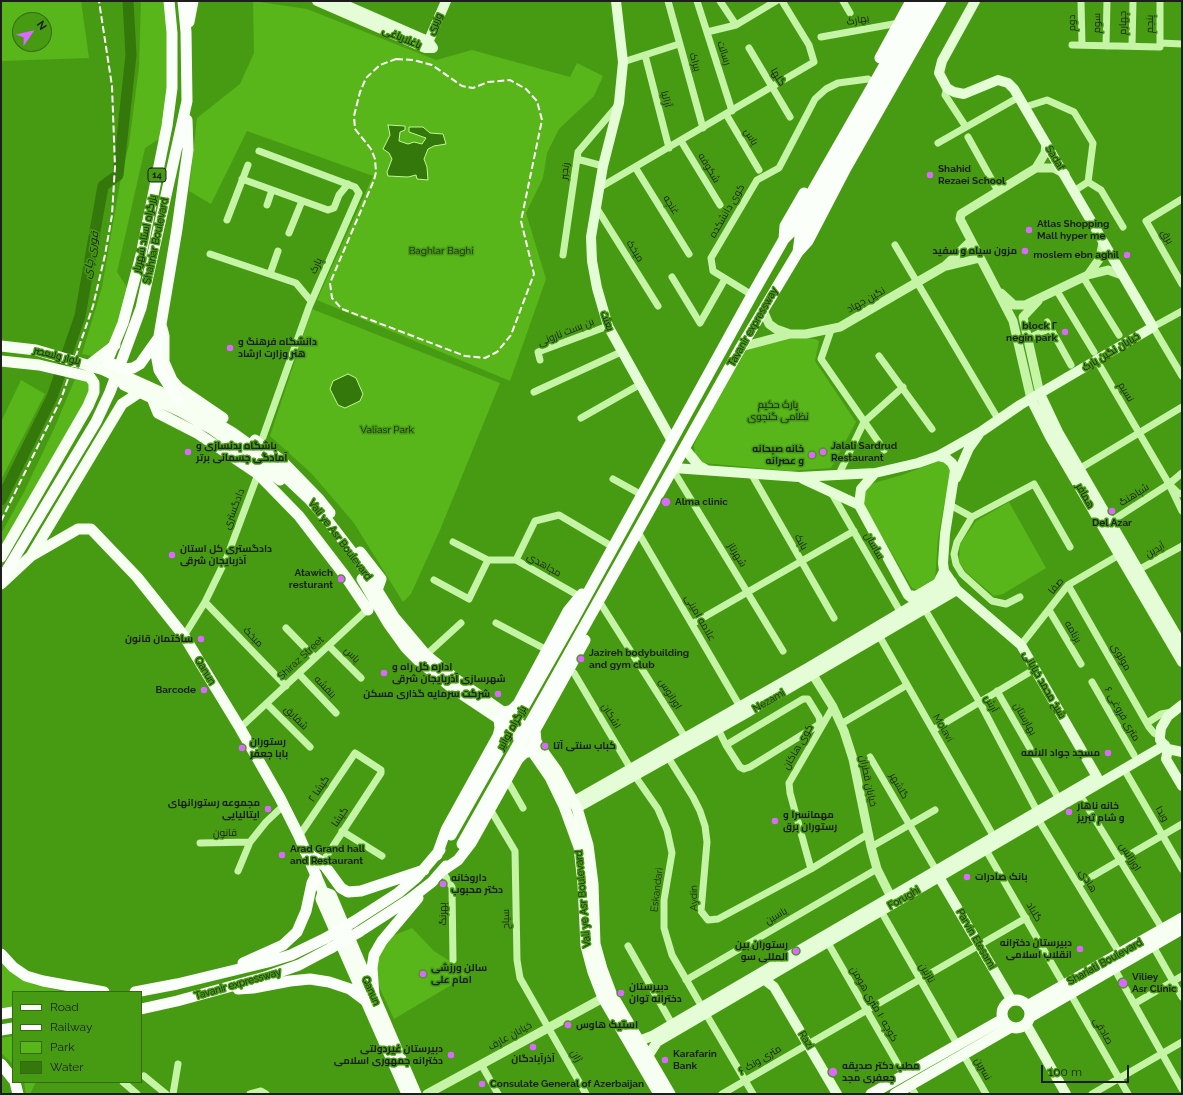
<!DOCTYPE html>
<html>
<head>
<meta charset="utf-8">
<style>
	body { margin:0 }
	#map { position:relative; width:1183px; height:1095px; overflow:hidden; background:#479b12; font-family:Raleway,sans-serif }
	canvas { display:block }
	.frame { position:absolute; inset:0; border:2px solid #1d1d1d; pointer-events:none }
	.legend { position:absolute; left:12px; top:991px; width:130px; height:92px; box-sizing:border-box; background:#479b12; border:1px solid #366916; margin:0; padding:5px 7px; list-style:none; font-size:12px; color:#1d1d1d }
	.legend li { display:flex; align-items:center; gap:8px; height:20px }
	.legend b { width:20px; border:1px solid #366916 }
	.north { position:absolute; left:12px; top:12px; width:40px; height:40px; box-sizing:border-box; background:#479b12; border:1px solid #366916; border-radius:50%; rotate:56deg; font-size:11px; font-weight:700; line-height:16px; text-align:center; color:#1d1d1d }
	.north::after { content:''; display:block; margin:auto; width:14px; height:18px; background:#db69ff; clip-path:polygon(50% 0,100% 100%,50% 72%,0 100%) }
	.scale { position:absolute; left:1041px; top:1065px; width:88px; height:18px; box-sizing:border-box; border:2px solid #1d1d1d; border-top:0; padding-left:5px; font-size:12px; line-height:14px; white-space:nowrap; color:#1d1d1d; -webkit-text-stroke:3px #479b12; paint-order:stroke }
</style>
</head>
<body>
<div id="map">
<canvas width="1183" height="1095"></canvas>
<div class="frame"></div>
<ul class="legend">
<li><b style="height:5px;background:#f7fff3"></b>Road</li>
<li><b style="height:5px;background:#fff"></b>Railway</li>
<li><b style="height:11px;background:#58b51a"></b>Park</li>
<li><b style="height:11px;background:#34770b"></b>Water</li>
</ul>
<div class="north">N</div>
<div class="scale">100 m</div>
</div>
<script>
const ctx = document.querySelector('canvas').getContext('2d');
ctx.lineJoin = 'round';
function fill(path, color) { ctx.fillStyle = color; ctx.fill(path, 'evenodd'); }
const poly = rows => new Path2D(rows.map(r => 'M' + r).join(''));
function trace(path, color, width, dash) { ctx.strokeStyle = color; ctx.lineWidth = width; ctx.lineCap = dash ? 'butt' : 'round'; ctx.setLineDash(dash || []); ctx.stroke(path); }
function label(font, color, halo, rows, align = 'center') {
  ctx.font = font + ' Raleway,Cairo,sans-serif'; ctx.lineWidth = 3; ctx.setLineDash([]); ctx.textBaseline = 'middle'; ctx.strokeStyle = halo; ctx.fillStyle = color; for (const [text, x, y, turn = 0] of rows) {
    ctx.save(); ctx.translate(x, y); ctx.rotate((+turn || 0) * Math.PI / 180); ctx.textAlign = isNaN(turn) ? turn : align; if (halo) ctx.strokeText(text, 0, 0); ctx.fillText(text, 0, 0); ctx.restore();
  }
}
fill(poly([
	[1,1,81,1,89,58,1,61],
	[20,20,44,20,44,44,20,44],
	[141,1,166,1,168,84,162,137,145,148,117,272,128,289,113,339,92,356,82,354,102,287,120,183,129,144,139,67],
	[253,1,307,9,436,60,472,50,570,77,577,63,603,76,594,96,559,129,547,153,543,178,526,213,546,279,510,381,317,300,373,176,247,131,211,204,189,191,197,118,240,84,254,53],
	[312,309,500,383,440,530,411,594,403,602,354,523,312,474,270,436],
	[782,336,815,339,819,341,815,361,856,422,831,468,791,471,703,463,695,456,694,445,713,405,746,349],
	[77,374,87,378,91,390,1,556,1,534,24,492,54,429],
	[21,380,45,394,1,480,1,422],
	[939,461,945,462,950,467,950,474,938,538,935,580,918,590,912,588,862,502,863,494,868,487,874,483,902,475],
	[1009,502,1046,568,1003,594,994,596,966,572,959,562,960,544,976,521],
	[412,928,434,951,470,974,394,1019,380,989,376,973,377,958,383,947,392,936],
	[1,958,23,979,35,985,66,992,13,992,13,1006,1,1008],
	[13,1036,13,1064,1,1053,1,1038],
	[24,1082,36,1082,30,1094,26,1094]
]), '#58b51a');
const water = poly([
	[388,125,405,126,405,130,400,132,399,141,408,144,414,142,422,144,426,138,409,132,409,127,423,127,430,133,443,134,446,144,434,146,428,149,424,159,427,167,428,180,417,179,416,175,408,177,388,176,387,172,392,159,389,153,383,149,390,135,388,125],
	[348,374,356,378,363,394,360,401,345,408,338,405,330,389,333,381,348,374]
]);
fill(water, '#34770b');
trace(water, '#bff798', 1);
trace(poly([
	[1,500,52,397,80,316,103,186,118,175,131,55,128,1]
]), '#34770b', 11);
trace(poly([
	[668,1,703,128],
	[697,1,732,111],
	[720,1,736,25],
	[843,1,850,13],
	[1081,1,1082,45],
	[707,32,736,25,776,1],
	[821,37,899,23],
	[1160,43,1182,44],
	[1072,45,1160,47,1160,1],
	[1106,46,1107,1],
	[1132,46,1133,1],
	[749,48,790,117],
	[645,55,669,148],
	[623,62,679,44],
	[947,88,945,95,966,127],
	[1025,107,1047,100,1074,112,1093,143,1088,182],
	[726,114,759,170],
	[968,137,998,191],
	[681,141,720,205],
	[938,143,1019,97],
	[259,151,355,187,359,193,309,307,259,448],
	[577,159,603,166],
	[635,167,689,254],
	[242,179,328,210,334,208,339,195,348,184],
	[599,188,814,62,809,45,782,1],
	[1074,191,1088,182,1101,190,1123,227],
	[1182,199,1146,221,1182,284],
	[267,205,272,190],
	[596,207,658,306],
	[227,220,248,165],
	[289,233,302,201],
	[895,245,998,419],
	[210,254,296,283,311,301],
	[563,255,578,152,618,105],
	[270,274,278,251],
	[672,277,700,323,725,279],
	[1083,277,1119,335],
	[1057,291,1094,352],
	[752,295,713,271,711,258,757,180,779,168,815,99,826,89,838,83,868,79],
	[1182,311,1153,327,1182,376],
	[1047,322,1071,365],
	[831,330,821,359,884,450],
	[1027,339,1050,328],
	[879,356,932,429],
	[540,360,538,352,608,326],
	[1097,361,1169,484,1182,511],
	[534,392,621,352],
	[581,418,639,385],
	[1079,469,1182,407],
	[673,470,783,651],
	[752,475,834,618],
	[838,476,864,422,903,387],
	[613,479,642,495],
	[1172,487,1178,493,1182,494],
	[831,492,901,613],
	[950,505,972,517,957,542,954,554,956,564,962,574,992,601,1006,604,1020,597],
	[972,517,1034,484,1070,547],
	[1110,522,1169,484,1182,473],
	[638,532,742,710],
	[453,542,488,560,516,560,579,596],
	[516,560,535,521,559,515,613,547],
	[1138,570,1182,546],
	[434,580,469,599,488,560],
	[1068,585,1149,727,1154,733,1160,736],
	[599,601,685,737],
	[205,602,286,686],
	[924,608,979,701,1037,811],
	[1049,610,1081,664],
	[496,623,547,650],
	[692,624,854,531],
	[286,628,315,658],
	[877,632,994,837],
	[184,636,205,602,227,557,258,474],
	[1021,645,1068,585,1119,555],
	[329,646,361,678],
	[426,655,461,623],
	[574,673,635,776,658,809,667,830,672,853,664,900,664,928,672,955,702,1007],
	[299,674,336,713],
	[1092,682,1134,755],
	[997,691,1059,799],
	[267,704,310,747],
	[1147,723,1161,714,1172,712],
	[841,724,907,685],
	[240,728,370,607],
	[718,729,726,745,740,767,744,769,750,767,818,725,820,722,819,717,808,699,803,699,726,745],
	[933,730,1035,669],
	[666,754,693,797,700,811,705,826,707,842,701,911,708,920,718,919,811,869,868,834],
	[870,757,936,870],
	[1124,769,1182,869],
	[507,780,523,808],
	[1080,795,1163,930],
	[490,809,515,851,517,960,520,978,586,1094],
	[1038,819,1120,954],
	[342,831,382,856],
	[299,836,355,753,381,770,381,773,320,866],
	[250,842,266,822,284,805],
	[200,843,250,842,238,871],
	[871,847,935,810],
	[986,850,1064,985],
	[811,869,790,793,789,783,833,707],
	[442,871,452,887,453,960],
	[1079,884,1182,824],
	[881,911,957,1044],
	[828,943,904,1075],
	[628,946,672,1024],
	[1153,946,1182,997],
	[1114,968,1182,1089],
	[686,980,877,869],
	[1070,993,1128,1094],
	[1134,1004,1182,976],
	[706,1014,753,1094],
	[963,1054,986,1094],
	[481,1064,498,1094],
	[144,1076,166,1094],
	[123,1082,137,1094],
	[910,1085,915,1094],
	[173,1094,178,1064],
	[250,1094,261,1091,266,1094],
	[722,1094,1026,918],
	[1092,1094,1182,1042]
]), '#c5f4a6', 7);
trace(poly([
	[1036,168,1054,168,1065,174],
	[947,266,980,258],
	[1088,275,1100,258,1103,243],
	[1001,293,1014,305,1025,305,1088,275,1108,270,1122,275],
	[1038,301,1023,317,1040,394],
	[763,310,769,324,776,329,790,334],
	[741,347,790,334,806,334,840,327,945,266,971,241],
	[1031,399,1013,321,960,219,961,214,964,212,1036,168,1045,153,1046,143],
	[813,675,833,707,844,731,853,759,871,847,877,869,891,897],
	[427,1094,603,998]
]), '#c5f4a6', 9);
trace(poly([
	[317,1,425,48,433,48],
	[336,1,428,41,433,48],
	[616,1,623,62,619,103,603,166,591,237,592,261,597,288,608,326,672,441],
	[426,47,446,1],
	[1040,394,1058,432,1182,645],
	[1031,399,1050,437,1182,662],
	[685,449,699,466,705,469],
	[674,468,799,477,875,473,918,463,938,456,982,431,1020,405,1153,327,1014,89,1008,83,998,80,964,94,954,92,947,88,939,73,942,61,975,1],
	[875,473,861,489,859,505,908,595,913,599],
	[956,478,969,448,979,434],
	[803,479,859,505],
	[944,571,957,590,1021,645,1097,777],
	[908,595,916,596,938,583,944,571,943,563,945,534,955,470,952,463,946,458,938,456],
	[1182,705,1168,716,1161,728,1160,736,1160,740,1168,749,1182,752],
	[1168,749,1166,759,1182,786],
	[574,801,809,667,952,582],
	[577,808,745,714,957,590],
	[939,877,1012,1001],
	[760,976,774,987,837,1094],
	[1026,1024,1066,1094],
	[639,1041,652,1036,1093,779],
	[648,1056,657,1042,1165,745]
]), '#e5fdd6', 10);
trace(poly([
	[162,328,164,336,164,362,172,380,179,388,223,418],
	[1,346,36,350,104,370],
	[1,361,39,365,90,377,94,383,94,392,88,406,1,557],
	[89,365,115,345],
	[118,377,127,377,178,400,233,433,258,451,309,499,328,521,358,560,394,617,426,655,457,680,520,724,536,742,557,771,577,808,588,845,593,884,595,944,602,969,611,993,670,1094],
	[118,377,124,385,180,411,212,429,258,462,280,480],
	[152,398,158,413,197,433,258,474,299,516,345,576,368,610],
	[255,440,281,460,318,498,330,513],
	[360,552,381,579,377,590],
	[31,556,78,529,91,529,137,577,184,636,240,728,280,798,299,836,323,892,321,899,407,1094],
	[362,579,388,623,406,648,419,661,451,687,499,719,514,733,532,751,550,777,564,806,579,847,583,884,586,946,593,972,603,998,659,1094],
	[1,584,31,556,122,404,140,392],
	[323,892,331,895,416,1094],
	'1002 1014a14 14 0 1 1 28 0a14 14 0 1 1-28 0Z',
	[1027,1006,1182,918],
	[1030,1017,1182,929],
	[871,1094,1003,1019],
	[895,1094,1011,1027]
]), '#f7fff3', 11);
trace(poly([
	[189,22,193,1],
	[880,58,911,1],
	[784,239,785,226,804,193],
	[798,252,808,241,846,168,941,1],
	[104,369,123,323,141,255,167,126,172,88,172,33,169,1],
	[125,369,133,368,140,364,157,340],
	[178,400,159,370,156,354,177,229,188,150,187,120],
	[1,580,96,422,110,392,141,308,187,101,186,32,183,1],
	[573,620,752,295,784,239,793,230,813,190,908,24,919,1],
	[570,652,741,347,798,252,800,237,820,199,931,1],
	[505,712,512,710,518,704,568,611,582,594],
	[536,742,535,730,585,640],
	[305,851,322,862,341,888,348,892,361,891,424,870],
	[437,855,446,830,498,736,500,728,499,719],
	[442,871,458,860,471,843,518,759,524,753,532,751],
	[353,922,398,893,417,877,440,850],
	[359,932,410,899,432,882,446,866],
	[1,954,13,967,26,976,43,981,104,992],
	[243,963,283,945,297,932,306,911,312,883,316,875],
	[238,989,253,988,290,981,310,979,329,982,350,989,366,1001],
	[135,992,177,984,268,962,291,955,326,938],
	[374,996,372,968,374,955,382,941,418,898],
	[141,1009,177,1001,265,977,299,965,331,948],
	[1,1014,13,1012],
	[1,1030,13,1028],
	[1,1064,13,1079],
	[15,1082,18,1094]
]), '#fbfff9', 11);
trace(poly([
	[396,59,413,60,432,65,462,86,473,88,488,82,510,80,526,89,537,101,542,120,521,221,534,274,511,335,497,352,485,358,465,356,342,309,332,298,330,283,374,180,376,172,375,159,371,149,355,129,354,116,360,92,366,78,380,65,396,59],
	[1,521,61,399,93,306,105,255,112,215,115,166,112,86,99,1]
]), '#fff', 2, [7, 3]);
trace(poly([
	[104,370,118,377]
]), '#f7fff3', 11);
trace(poly([
	[108,362,125,369],
	[451,835,573,620],
	[462,844,570,652],
	[326,938,353,922],
	[331,948,359,932]
]), '#fbfff9', 11);
for (const [x, y, r, color] of [
	[930,175,4,"#db69ff"],
	[1029,230,4,"#db69ff"],
	[1025,251,4,"#db69ff"],
	[1127,255,4,"#db69ff"],
	[1065,332,4,"#db69ff"],
	[230,348,4,"#db69ff"],
	[188,452,4,"#db69ff"],
	[823,452,4,"#db69ff"],
	[812,455,4,"#db69ff"],
	[666,502,5,"#db69ff"],
	[1112,511,4,"#db69ff"],
	[172,555,4,"#db69ff"],
	[341,579,4,"#db69ff"],
	[201,639,4,"#db69ff"],
	[581,659,4,"#db69ff"],
	[384,673,4,"#db69ff"],
	[204,690,4,"#db69ff"],
	[498,694,4,"#db69ff"],
	[545,746,4,"#db69ff"],
	[242,748,4,"#db69ff"],
	[1108,753,4,"#db69ff"],
	[268,809,4,"#db69ff"],
	[1069,812,4,"#db69ff"],
	[775,821,4,"#db69ff"],
	[282,855,4,"#db69ff"],
	[967,877,4,"#db69ff"],
	[443,884,4,"#db69ff"],
	[1080,949,4,"#db69ff"],
	[796,951,4,"#db69ff"],
	[423,974,4,"#db69ff"],
	[1123,983,5,"#db69ff"],
	[621,993,4,"#db69ff"],
	[568,1025,4,"#db69ff"],
	[533,1047,4,"#db69ff"],
	[451,1055,4,"#db69ff"],
	[665,1060,4,"#db69ff"],
	[833,1072,5,"#db69ff"],
	[482,1084,4,"#db69ff"]
]) { const dot = new Path2D(); dot.arc(x, y, r, 0, 2 * Math.PI); ctx.fillStyle = color; ctx.fill(dot); trace(dot, '#479b12', 1.5); }
for (const [x, y, w] of [
	[157,175,18]
]) { const box = new Path2D(); box.roundRect(x - w / 2, y - 7, w, 14, 3); ctx.fillStyle = '#479b12'; ctx.fill(box); trace(box, '#1d1d1d', 1); }
label('bold 9px', '#1d1d1d', null, [
	["14",157,175]
]);
label('10px', '#1d1d1d', '#479b12', [
	["بهارک",858,20,-10],
	["دوم",1072,23,-91],
	["سوم",1097,23,-89],
	["چهارم",1123,23,-89],
	["وزیری",435,24,-66],
	["پنجم",1150,24,-89],
	["باغلارباغی",402,38,23],
	["رسالت",724,53,72],
	["بیراک",695,62,74],
	["گلها",778,77,59],
	["آزالیا",666,99,76],
	["یاس",751,137,59],
	["Sadaf",1055,158,58],
	["شکوفه",709,168,59],
	["رنجبر",565,171,-82],
	["غنچه",671,205,58],
	["کوی دانشکده",727,211,-60],
	["بزرگراه استاد شهریار",145,234,-78],
	["برق",1167,237,60],
	["Shahriar Boulevard",156,241,-78],
	["میخک",635,251,58],
	["پارک",316,266,-66],
	["نگین جهاد",866,300,-29],
	["بعثت",607,321,70],
	["Tavanir expressway",753,327,-60],
	["بن بست نارونی",566,332,-22],
	["خیابان نگین پارک",1111,352,-31],
	["بلوار ولىعصر",57,356,14],
	["نسیم",1126,392,59],
	["شباهنگ",1134,495,-32],
	["همافر",1085,496,60],
	["دادگستری",234,509,-69],
	["Vali ye Asr Boulevard",340,540,53],
	["بابک",801,542,61],
	["ساسان",874,546,60],
	["آیدین",1155,550,-29],
	["شهرناز",737,555,58],
	["مجاهدی",544,565,30],
	["صفا",1056,586,-50],
	["علامه امینی",700,618,60],
	["برنامه",1073,632,60],
	["میخک",253,637,46],
	["یاس",352,655,46],
	["مولوی",1121,657,60],
	["Shiraz Street",301,658,-43],
	["Qanun",205,671,59],
	["شیخ محمد خیابانی",1044,685,60],
	["بنفشه",325,687,46],
	["اورانوس",670,694,58],
	["Nezami",769,701,-30],
	["آرش",991,704,61],
	["۶ متری فروغی",1122,714,60],
	["اشکان",611,716,59],
	["شقایق",296,718,45],
	["بهارستان",1025,719,60],
	["بزرگراه توانیر",512,728,-61],
	["Molavi",943,728,60],
	["کوی هاکان",798,747,-60],
	["خیابان قطران",868,781,78],
	["گلشهر",899,786,60],
	["گیشا ۲",319,789,-56],
	["ویدا",1162,814,60],
	["گیشا",340,817,-56],
	["قانون",225,833,-1],
	["اورژانس",1130,857,58],
	["هادی",1088,881,59],
	["Eskandari",657,890,-83],
	["Aydin",694,898,-89],
	["Forughi",904,898,-30],
	["Vali ye Asr Boulevard",583,899,-95],
	["گلباد",1034,912,60],
	["بهرنگ",443,914,-91],
	["یاسین",776,916,-30],
	["سیاح",506,919,-91],
	["Parvin Etesami",976,939,60],
	["Shariati Boulevard",1105,962,-29],
	["نازنین",927,973,60],
	["Tavanir expressway",238,984,-16],
	["Qanun",371,991,66],
	["کوچه ۱۰ متری هومن",874,1004,60],
	["صادقی",1103,1031,60],
	["خیابان عارف",510,1036,-29],
	["Razi",806,1040,59],
	["ژان",576,1056,61],
	["۶ متری ونک",760,1060,-31],
	["نسرین",983,1069,61]
]);
label('bold 10px', '#1d1d1d', '#479b12', [
	["Shahid",938,169],
	["Rezaei School",938,181],
	["Atlas Shopping",1037,224],
	["Mall hyper me",1037,236],
	["مزون سیاه و سفید",1017,251,"right"],
	["moslem ebn aghil",1119,255,"right"],
	["block ۲",1057,326,"right"],
	["negin park",1057,338,"right"],
	["دانشگاه فرهنگ و",238,342],
	["هنر وزارت ارشاد",238,354],
	["باشگاه بدنسازی و",196,446],
	["آمادگی جسمانی برتر",196,458],
	["Jalali Sardrud",831,446],
	["Restaurant",831,458],
	["خانه صبحانه",804,449,"right"],
	["و عصرانه",804,461,"right"],
	["Alma clinic",675,502],
	["Del Azar",1112,523,"center"],
	["دادگستری کل استان",180,549],
	["آذربایجان شرقی",180,561],
	["Atawich",333,573,"right"],
	["resturant",333,585,"right"],
	["ساختمان قانون",193,639,"right"],
	["Jazireh bodybuilding",589,653],
	["and gym club",589,665],
	["اداره کل راه و",392,667],
	["شهرسازی آذربایجان شرقی",392,679],
	["Barcode",196,690,"right"],
	["شرکت سرمایه گذاری مسکن",490,694,"right"],
	["رستوران",250,742],
	["بابا جعفر",250,754],
	["کباب سنتی آتا",553,746],
	["مسجد جواد الائمه",1100,753,"right"],
	["مجموعه رستورانهای",260,803,"right"],
	["ایتالیایی",260,815,"right"],
	["خانه ناهار",1077,806],
	["و شام تبریز",1077,818],
	["مهمانسرا و",783,815],
	["رستوران برق",783,827],
	["Arad Grand hall",290,849],
	["and Restaurant",290,861],
	["بانک صادرات",975,877],
	["داروخانه",451,878],
	["دکتر محبوب",451,890],
	["دبیرستان دخترانه",1072,943,"right"],
	["انقلاب اسلامی",1072,955,"right"],
	["رستوران بین",788,945,"right"],
	["المللی سو",788,957,"right"],
	["سالن ورزشی",431,968],
	["امام علی",431,980],
	["Viliey",1132,977],
	["Asr Clinic",1132,989],
	["دبیرستان",629,987],
	["دخترانه توان",629,999],
	["استیک هاوس",576,1025],
	["دبیرستان غیردولتی",443,1049,"right"],
	["دخترانه جمهوری اسلامی",443,1061,"right"],
	["Karafarin",673,1054],
	["Bank",673,1066],
	["آذرآبادگان",533,1059,"center"],
	["مطب دکتر صدیقه",842,1066],
	["جعفری مجد",842,1078],
	["Consulate General of Azerbaijan",490,1084]
], 'left');
label('10px', '#1b1d1a', '#479b12', [
	["Baghlar Baghi",441,251],
	["پارک حکیم",778,405],
	["نظامی گنجوی",778,417],
	["Valiasr Park",387,430]
]);
label('italic 11px', '#1b1d19', '#479b12', [
	["قوری چای",91,255,-80]
]);
</script>
</body>
</html>
